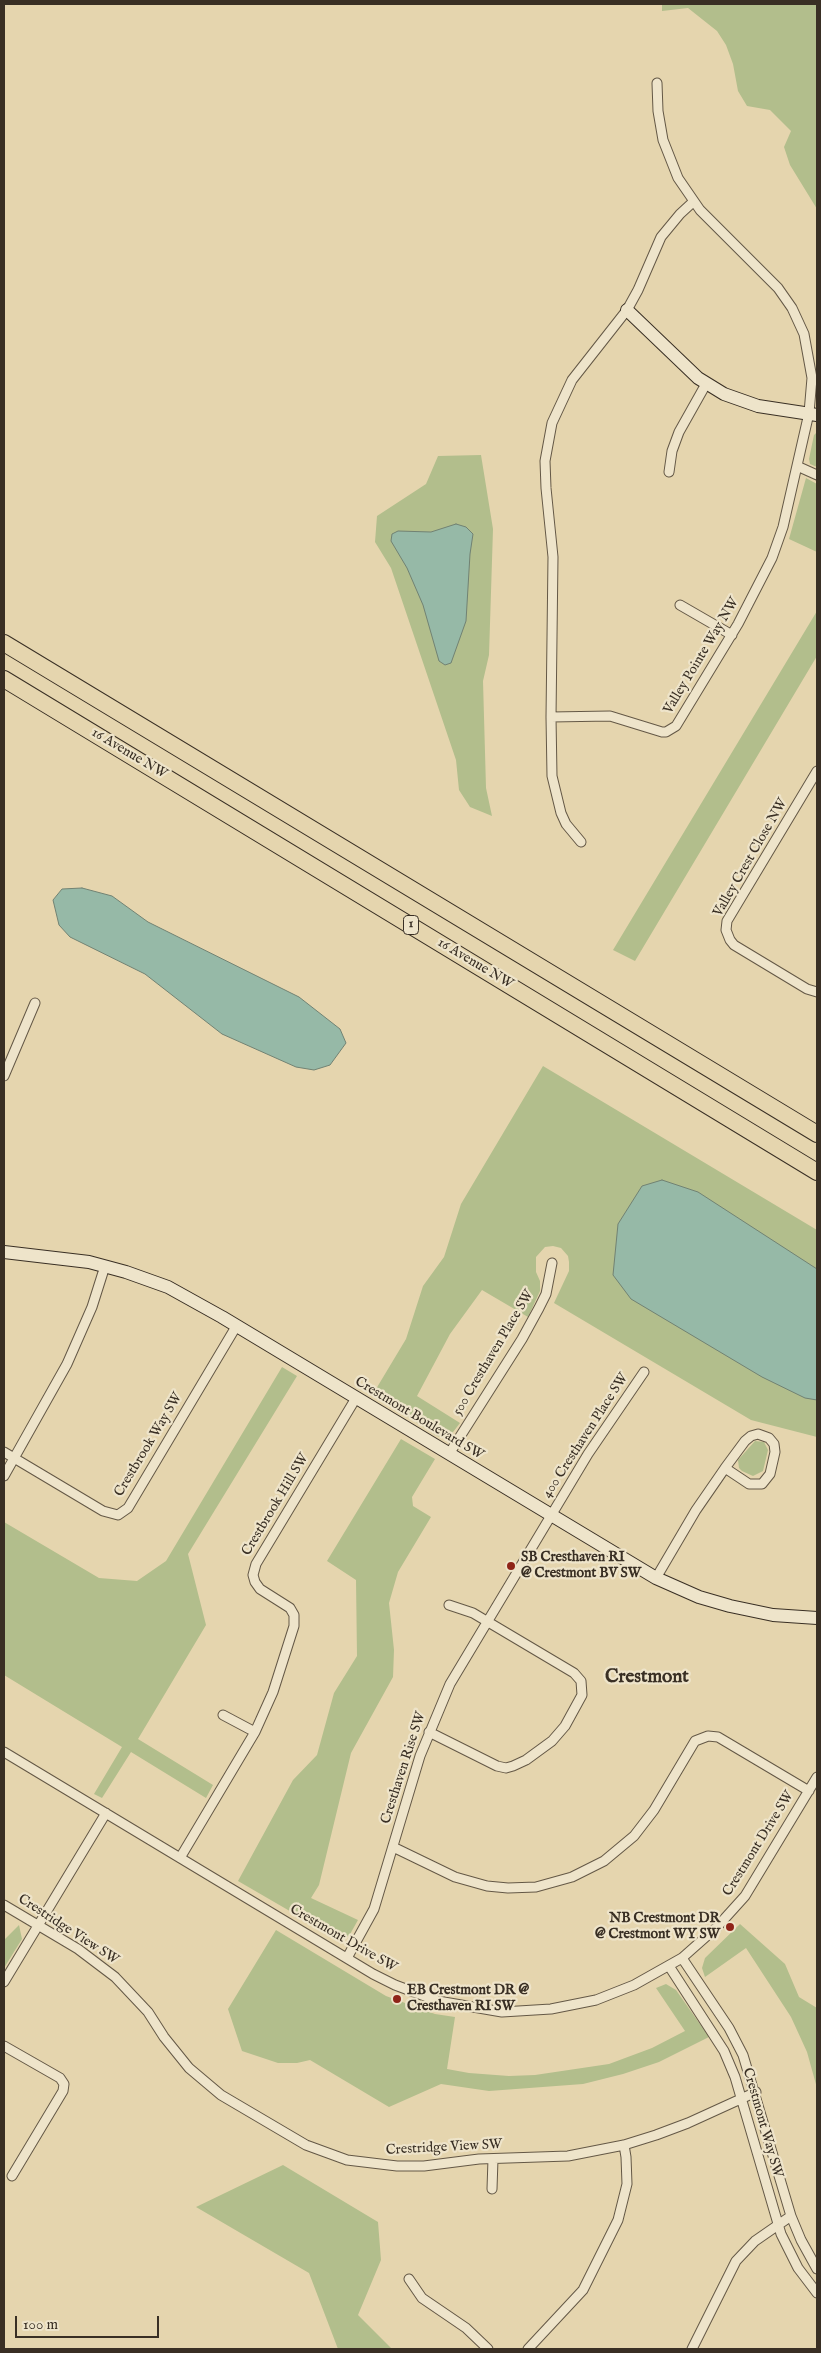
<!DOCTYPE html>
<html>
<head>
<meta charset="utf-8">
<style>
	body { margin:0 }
	#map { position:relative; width:821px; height:2353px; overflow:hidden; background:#e5d5ae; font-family:"IM FELL English",serif }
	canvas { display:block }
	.frame { position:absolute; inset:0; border:5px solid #392f24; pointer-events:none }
	.scale { position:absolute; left:15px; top:2316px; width:144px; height:22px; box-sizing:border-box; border:2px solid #392f24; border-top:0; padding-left:6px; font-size:15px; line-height:18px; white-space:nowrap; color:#392f24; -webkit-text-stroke:4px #eee4ca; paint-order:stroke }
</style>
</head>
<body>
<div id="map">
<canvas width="821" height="2353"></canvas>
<div class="frame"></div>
<div class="scale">100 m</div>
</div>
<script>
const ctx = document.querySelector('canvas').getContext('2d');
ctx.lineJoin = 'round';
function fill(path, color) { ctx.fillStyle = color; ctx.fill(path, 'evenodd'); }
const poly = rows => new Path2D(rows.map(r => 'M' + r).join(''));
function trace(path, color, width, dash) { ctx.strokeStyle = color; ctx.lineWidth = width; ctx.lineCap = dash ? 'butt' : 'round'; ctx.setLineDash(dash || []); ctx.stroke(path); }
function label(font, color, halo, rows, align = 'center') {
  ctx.font = font + ' "IM FELL English",serif'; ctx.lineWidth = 4.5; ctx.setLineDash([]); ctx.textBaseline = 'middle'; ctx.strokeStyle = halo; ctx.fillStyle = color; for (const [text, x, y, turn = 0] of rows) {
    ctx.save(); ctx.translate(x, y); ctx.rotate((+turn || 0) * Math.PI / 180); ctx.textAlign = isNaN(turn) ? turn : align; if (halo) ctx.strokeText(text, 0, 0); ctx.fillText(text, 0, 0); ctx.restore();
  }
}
fill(poly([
	[662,4,817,4,817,209,790,165,784,147,791,131,770,110,747,106,738,91,733,64,726,45,717,31,688,8,662,11],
	[817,432,817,467,810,464,809,459,814,435],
	[481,455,493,529,489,655,483,681,486,788,492,816,470,807,459,790,456,760,391,568,375,542,377,516,426,484,438,456],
	[806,478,817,484,817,552,789,539],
	[817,611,817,656,635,961,613,950],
	[543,1066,817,1230,817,1437,751,1420,554,1303,569,1271,569,1262,568,1256,561,1248,553,1246,545,1247,536,1257,536,1272,540,1281,540,1291,528,1317,482,1290,450,1334,417,1396,460,1423,450,1436,445,1438,437,1436,373,1394,406,1339,423,1286,444,1257,461,1204],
	[282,1367,297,1376,188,1554,206,1625,138,1739,213,1785,206,1798,131,1752,102,1798,94,1794,122,1747,4,1675,4,1522,99,1578,137,1581,166,1561],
	[401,1439,435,1459,412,1497,413,1506,431,1517,398,1572,389,1603,394,1650,393,1677,351,1753,319,1885,311,1898,358,1920,349,1936,338,1939,238,1881,293,1780,317,1755,334,1693,357,1656,356,1580,327,1561],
	[755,1441,764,1442,768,1450,763,1471,753,1476,742,1471,739,1468,738,1460],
	[740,1924,785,1964,799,1997,817,2008,817,2088,807,2052,791,2017,746,1948,705,1977,702,1968,705,1958],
	[19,1925,22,1939,4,1968,4,1940],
	[276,1930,386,1996,435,2014,455,2017,447,2069,469,2073,509,2076,535,2075,609,2064,652,2048,685,2031,656,1988,666,1984,676,1990,709,2037,659,2062,623,2074,583,2084,489,2091,441,2084,389,2107,310,2060,297,2063,278,2063,242,2051,228,2009],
	[283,2165,378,2222,381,2260,358,2315,392,2349,338,2349,309,2273,196,2207]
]), '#b2be8c');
const water = poly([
	[456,524,466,527,473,534,470,554,466,621,451,663,445,665,439,661,423,605,407,568,391,541,392,534,398,531,431,532,456,524],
	[82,888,112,896,148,922,299,997,340,1029,346,1043,330,1065,314,1070,296,1067,222,1034,145,974,70,937,59,925,53,900,62,889,82,888],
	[662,1180,698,1192,817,1269,817,1400,805,1398,762,1377,631,1299,613,1275,618,1224,642,1186,662,1180]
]);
fill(water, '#96b9a7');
trace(water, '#718273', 1);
const street = poly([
	[657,83,658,111,663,140,678,178,700,210,778,288,792,308,804,334,812,378,809,413,783,527,772,558,738,624,676,726,666,732,662,732,610,716,551,717,553,557,546,488,545,461,552,423,572,380,627,310,638,290,661,237,680,214,693,202],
	[797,466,817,475],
	[669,472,672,451,679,432,706,384],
	[680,605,732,635],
	[551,717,552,776,561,813,566,824,581,842],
	[817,771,727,921,726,930,730,940,734,945,807,989,817,992],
	[4,1076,35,1003],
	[4,1452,103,1511,118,1515,128,1508,237,1325],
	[449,1454,522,1339,539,1308,546,1294,552,1263],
	[4,1476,67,1364,92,1307,105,1266],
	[656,1578,696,1510,725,1468,745,1441,751,1436,758,1434,769,1438,774,1444,775,1452,770,1474,762,1484,749,1484,725,1468],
	[223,1715,255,1732],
	[429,1732,497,1766,506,1768,513,1766,526,1760,552,1741,565,1726,582,1695,581,1681,574,1673,473,1613,449,1605],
	[4,1752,373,1974,395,1985,438,2001,502,2012,551,2009,596,2000,634,1985,682,1958,717,1927,745,1896,817,1777],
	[393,1847,455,1877,487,1886,508,1888,536,1887,572,1877,604,1861,634,1836,654,1810,695,1741,708,1736,718,1737,809,1791],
	[180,1858,255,1732,273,1692,294,1626,294,1615,290,1608,260,1589,255,1582,253,1575,256,1564,356,1398],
	[4,1905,78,1949,115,1977,148,2012,164,2037,189,2068,221,2095,306,2145,347,2160,397,2166,424,2166,479,2159,568,2156,624,2145,656,2135,688,2123,756,2092],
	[347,1958,374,1909,420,1756,450,1684,588,1454,644,1372],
	[682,1958,729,2028,743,2055,791,2216,801,2240,817,2269],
	[669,1966,724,2051,735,2077,781,2234,798,2268,817,2293],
	[4,1982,106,1813],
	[4,2046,60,2078,64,2084,63,2091,12,2176],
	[492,2189,493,2159],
	[409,2279,422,2298,466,2328,488,2349],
	[528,2349,583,2290,618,2220,627,2184,626,2157,624,2145],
	[692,2349,736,2261,755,2241,791,2216]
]);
const secondary = poly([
	[627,310,698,378,724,394,758,406,817,415],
	[4,1252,89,1262,126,1272,168,1287,222,1317,656,1578,699,1597,730,1606,773,1615,817,1618]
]);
const highway = poly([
	[4,643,817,1134],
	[4,679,817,1172]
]);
trace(street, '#645846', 11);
trace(secondary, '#392f24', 14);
trace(highway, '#392f24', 18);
trace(street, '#eee4ca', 9);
trace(secondary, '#eee4ca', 12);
trace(highway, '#e5d5ae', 16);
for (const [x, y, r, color] of [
	[511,1566,5,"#8f2418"],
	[730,1927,5,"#8f2418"],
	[397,1999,5,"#8f2418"]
]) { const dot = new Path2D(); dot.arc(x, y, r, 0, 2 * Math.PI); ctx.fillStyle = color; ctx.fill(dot); trace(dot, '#eee4ca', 2); }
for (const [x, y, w] of [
	[411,925,15]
]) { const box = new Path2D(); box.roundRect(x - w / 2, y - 9.5, w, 19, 4); ctx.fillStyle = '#eee4ca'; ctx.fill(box); trace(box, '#392f24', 1); }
label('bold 12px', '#392f24', null, [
	["1",411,925]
]);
label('14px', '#392f24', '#eee4ca', [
	["Valley Pointe Way NW",702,656,-59],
	["16 Avenue NW",129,754,31],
	["Valley Crest Close NW",751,858,-60],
	["16 Avenue NW",475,964,31],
	["500 Cresthaven Place SW",494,1353,-59],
	["Crestmont Boulevard SW",419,1419,31],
	["400 Cresthaven Place SW",586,1436,-57],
	["Crestbrook Way SW",149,1445,-59],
	["Crestbrook Hill SW",276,1505,-59],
	["Cresthaven Rise SW",404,1768,-72],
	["Crestmont Drive SW",759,1844,-58],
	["Crestridge View SW",68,1930,33],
	["Crestmont Drive SW",343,1939,30],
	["Crestmont Way SW",762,2123,74],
	["Crestridge View SW",444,2148,-3]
]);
label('bold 14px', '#392f24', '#eee4ca', [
	["SB Cresthaven RI",521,1558],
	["@ Crestmont BV SW",521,1574],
	["NB Crestmont DR",720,1919,"right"],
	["@ Crestmont WY SW",720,1935,"right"],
	["EB Crestmont DR @",407,1991],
	["Cresthaven RI SW",407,2007]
], 'left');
label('bold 19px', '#392f24', '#eee4ca', [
	["Crestmont",647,1678]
]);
</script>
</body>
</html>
